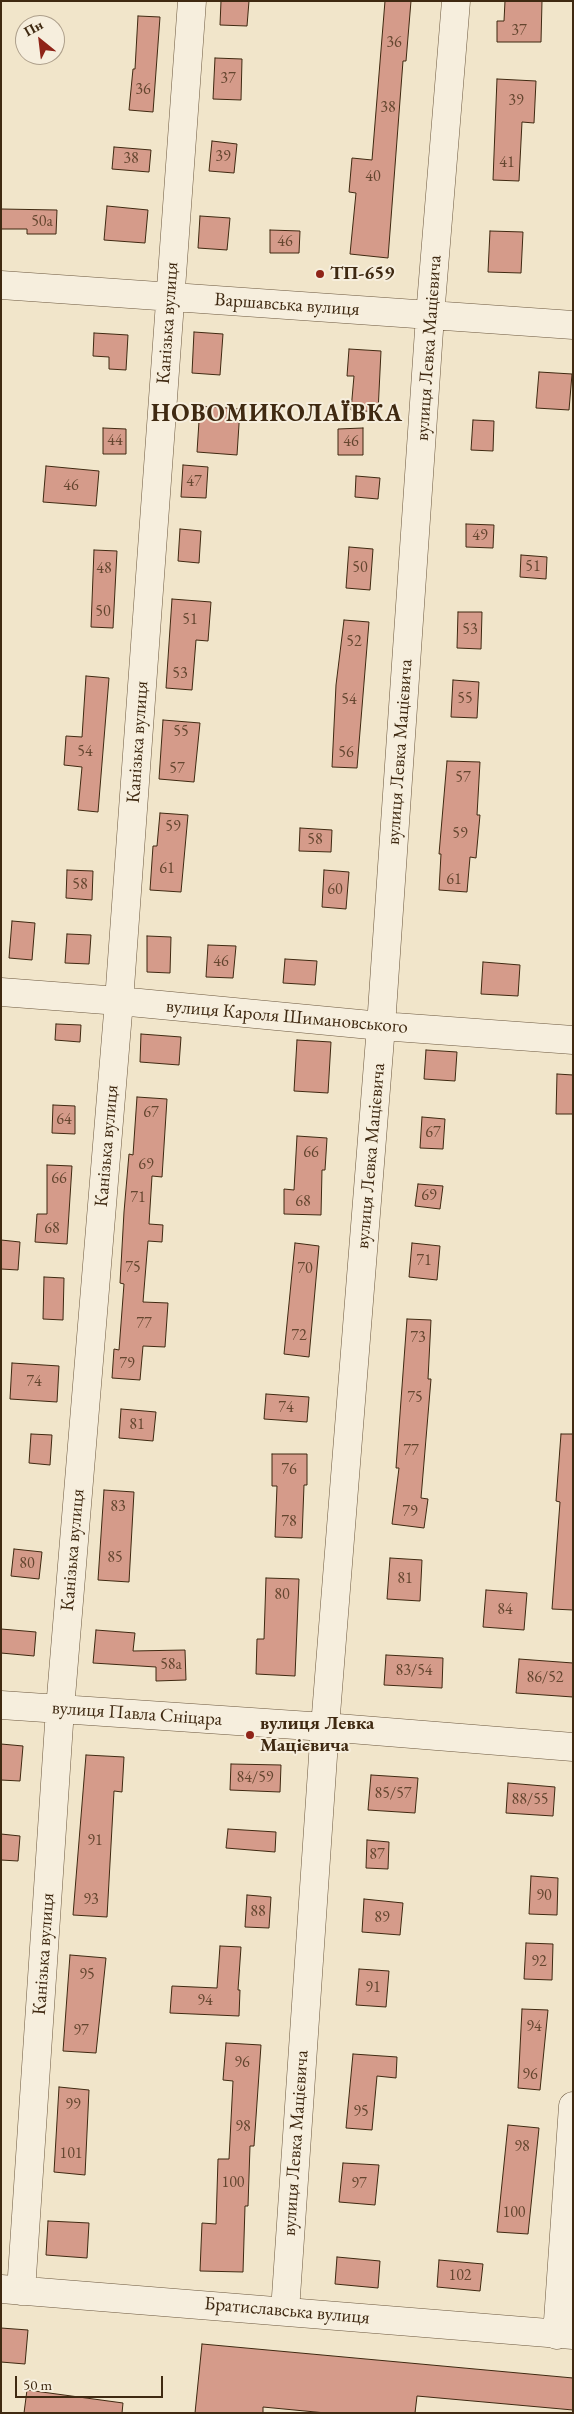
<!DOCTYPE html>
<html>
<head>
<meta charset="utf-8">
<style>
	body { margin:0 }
	#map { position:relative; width:574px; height:2414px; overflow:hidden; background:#f1e5ca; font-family:"EB Garamond",serif }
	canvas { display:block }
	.frame { position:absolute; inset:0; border:2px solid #3f2911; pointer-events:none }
	.north { position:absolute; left:15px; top:15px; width:50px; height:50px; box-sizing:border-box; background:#f6eedd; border:1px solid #ad9f8b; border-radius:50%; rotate:331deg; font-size:14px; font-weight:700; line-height:20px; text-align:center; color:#3f2911 }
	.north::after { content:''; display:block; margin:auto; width:18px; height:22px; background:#8f2418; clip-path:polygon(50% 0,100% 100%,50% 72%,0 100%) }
	.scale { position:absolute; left:15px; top:2376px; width:148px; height:22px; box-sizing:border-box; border:2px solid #3f2911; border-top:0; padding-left:6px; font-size:15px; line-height:18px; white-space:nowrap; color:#3f2911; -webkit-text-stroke:4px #f6eedd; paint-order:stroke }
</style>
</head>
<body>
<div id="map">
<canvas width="574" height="2414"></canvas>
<div class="frame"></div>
<div class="north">Пн</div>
<div class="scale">50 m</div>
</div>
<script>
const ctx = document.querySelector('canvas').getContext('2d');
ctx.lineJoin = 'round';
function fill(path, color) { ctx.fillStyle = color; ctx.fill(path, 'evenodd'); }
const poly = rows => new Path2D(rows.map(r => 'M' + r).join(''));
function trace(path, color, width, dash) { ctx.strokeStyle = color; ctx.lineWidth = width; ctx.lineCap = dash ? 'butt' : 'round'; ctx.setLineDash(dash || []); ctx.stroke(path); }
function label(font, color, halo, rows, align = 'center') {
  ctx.font = font + ' "EB Garamond",serif'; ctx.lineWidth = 4; ctx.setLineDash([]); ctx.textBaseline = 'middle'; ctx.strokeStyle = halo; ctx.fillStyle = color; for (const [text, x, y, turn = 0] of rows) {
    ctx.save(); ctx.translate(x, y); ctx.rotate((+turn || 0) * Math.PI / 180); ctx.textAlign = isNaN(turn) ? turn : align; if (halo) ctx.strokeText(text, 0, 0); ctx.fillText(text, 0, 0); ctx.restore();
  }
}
const building = poly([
	[221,1,249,1,247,26,220,25,221,1],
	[385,1,411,1,406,61,403,61,388,258,350,254,356,193,349,192,352,158,372,160,385,1],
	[505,1,542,1,541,42,497,42,497,21,504,21,505,1],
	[138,16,160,17,153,112,129,110,133,69,135,69,138,16],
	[215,58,242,59,241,100,213,99,215,58],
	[497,79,536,81,534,123,522,122,519,181,493,180,497,79],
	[212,141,237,144,234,173,209,171,212,141],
	[114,147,151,150,149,172,112,169,114,147],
	[107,206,148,210,145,243,104,240,107,206],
	[1,209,57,210,56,234,27,234,27,229,1,229,1,209],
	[200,216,230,218,227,250,198,248,200,216],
	[270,230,300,231,299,253,270,253,270,230],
	[490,231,523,232,521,273,488,272,490,231],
	[194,332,223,334,220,375,192,373,194,332],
	[94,333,128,335,126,370,109,369,109,357,93,356,94,333],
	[349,349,381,351,378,412,351,410,354,376,347,376,349,349],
	[539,372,572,374,569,410,536,408,539,372],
	[200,406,240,409,237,455,197,452,200,406],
	[473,420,494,421,493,451,471,450,473,420],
	[103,428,126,429,126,454,103,454,103,428],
	[363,428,363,455,338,455,338,429,363,428],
	[183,465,208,467,206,498,181,497,183,465],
	[46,466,99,471,96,506,43,502,46,466],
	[356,476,380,478,378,499,355,497,356,476],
	[466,524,494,525,493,548,466,547,466,524],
	[180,529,201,531,199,563,178,561,180,529],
	[349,547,373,549,370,590,346,588,349,547],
	[94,550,117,551,113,628,91,627,94,550],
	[521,555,547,557,546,579,520,577,521,555],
	[172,599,211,602,208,641,196,640,192,690,166,688,172,599],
	[458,612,482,612,481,649,457,648,458,612],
	[344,620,369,622,357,768,332,767,336,685,344,620],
	[86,676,109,678,98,812,78,810,82,767,64,765,66,736,82,737,86,676],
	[453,680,479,682,477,718,451,717,453,680],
	[163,720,200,723,194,782,159,779,163,720],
	[447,761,480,762,477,815,480,815,476,858,470,857,467,892,439,890,441,854,439,854,447,761],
	[160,813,188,815,181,892,150,890,153,846,157,846,160,813],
	[300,828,332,830,331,852,299,851,300,828],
	[67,870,93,871,92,900,66,898,67,870],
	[324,870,349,872,346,909,322,907,324,870],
	[12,921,35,923,32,960,9,958,12,921],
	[67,934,91,935,89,964,65,963,67,934],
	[147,936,171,937,170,973,147,972,147,936],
	[208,945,236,946,233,978,206,977,208,945],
	[285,959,317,961,315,985,283,983,285,959],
	[483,962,520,965,518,996,481,994,483,962],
	[56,1024,81,1025,80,1042,55,1040,56,1024],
	[141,1034,181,1037,179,1065,140,1062,141,1034],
	[297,1040,331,1042,328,1093,294,1091,297,1040],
	[426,1050,457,1052,455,1081,424,1079,426,1050],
	[557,1074,573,1075,573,1114,556,1114,557,1074],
	[137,1097,167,1099,162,1177,152,1176,149,1224,163,1225,162,1242,148,1241,143,1302,168,1303,165,1347,143,1346,140,1380,112,1378,114,1349,119,1350,124,1284,120,1283,124,1212,129,1154,133,1155,137,1097],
	[53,1105,75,1106,75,1134,52,1133,53,1105],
	[422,1117,445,1119,443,1149,420,1148,422,1117],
	[297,1136,327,1138,325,1170,322,1170,321,1215,284,1214,284,1189,294,1190,297,1136],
	[47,1165,72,1166,67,1244,35,1242,37,1214,47,1214,47,1165],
	[418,1184,443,1186,440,1209,415,1206,418,1184],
	[1,1240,20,1242,18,1270,1,1269,1,1240],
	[295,1243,319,1246,309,1357,284,1354,295,1243],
	[412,1243,440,1246,437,1280,409,1277,412,1243],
	[44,1277,64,1278,63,1320,43,1319,44,1277],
	[407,1319,431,1320,428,1379,431,1379,421,1498,428,1499,424,1528,392,1524,399,1468,396,1468,407,1319],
	[12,1363,59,1366,57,1402,10,1399,12,1363],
	[266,1394,309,1397,307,1422,264,1419,266,1394],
	[121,1409,156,1412,153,1441,119,1438,121,1409],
	[31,1434,52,1435,50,1465,29,1463,31,1434],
	[561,1434,573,1434,573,1610,552,1609,560,1502,556,1501,561,1434],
	[272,1454,307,1454,307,1485,304,1485,302,1538,275,1537,277,1486,272,1486,272,1454],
	[104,1490,134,1492,129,1582,98,1580,104,1490],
	[14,1549,42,1552,39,1579,11,1576,14,1549],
	[390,1558,422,1560,420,1601,387,1599,390,1558],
	[266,1578,299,1579,295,1676,256,1674,257,1639,264,1639,266,1578],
	[486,1590,527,1593,524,1630,483,1627,486,1590],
	[1,1629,36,1632,34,1656,1,1653,1,1629],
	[96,1630,135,1633,133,1651,185,1650,186,1680,156,1681,156,1667,93,1663,96,1630],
	[386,1655,443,1658,442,1688,384,1685,386,1655],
	[519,1659,573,1663,573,1697,516,1693,519,1659],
	[1,1744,23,1746,20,1781,1,1780,1,1744],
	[86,1755,124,1757,122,1792,114,1791,107,1917,73,1915,86,1755],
	[231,1764,281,1765,280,1792,230,1790,231,1764],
	[371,1775,418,1778,415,1813,368,1810,371,1775],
	[508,1783,555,1787,553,1816,506,1813,508,1783],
	[228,1829,276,1832,275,1852,226,1848,228,1829],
	[1,1834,20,1836,18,1861,1,1860,1,1834],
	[367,1840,389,1842,388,1869,366,1868,367,1840],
	[531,1876,558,1878,557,1915,529,1914,531,1876],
	[247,1895,271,1897,269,1928,245,1927,247,1895],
	[364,1899,403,1903,400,1935,362,1932,364,1899],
	[526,1943,553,1944,552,1980,524,1979,526,1943],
	[220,1946,241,1947,238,1990,240,1990,239,2016,170,2013,172,1986,217,1988,220,1946],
	[70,1955,106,1958,96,2053,63,2051,70,1955],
	[359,1969,389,1971,386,2007,356,2005,359,1969],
	[522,2009,548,2010,540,2090,518,2088,522,2009],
	[226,2043,261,2045,254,2146,250,2146,248,2206,245,2206,243,2272,200,2271,202,2223,216,2224,218,2159,229,2159,233,2081,223,2080,226,2043],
	[353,2054,397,2057,396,2078,377,2076,372,2130,346,2128,353,2054],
	[59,2087,89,2090,85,2175,54,2172,59,2087],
	[508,2125,539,2128,528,2234,497,2232,508,2125],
	[343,2163,379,2165,375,2205,339,2202,343,2163],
	[48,2221,89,2223,87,2258,46,2255,48,2221],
	[337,2257,380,2261,378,2288,335,2284,337,2257],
	[439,2260,483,2264,480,2291,437,2287,439,2260],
	[1,2328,28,2330,25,2364,1,2362,1,2328],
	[202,2344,573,2378,573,2410,417,2396,415,2413,326,2413,263,2407,263,2413,195,2413,202,2344],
	[27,2390,123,2403,122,2413,24,2413,27,2390]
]);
fill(building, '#d59b8a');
trace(building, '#3f2911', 1);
const minor = poly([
	[1,285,573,325],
	[1,992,119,1001,381,1026,573,1040],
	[1,1705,325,1727,573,1747],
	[1,2289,573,2335],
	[21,2291,60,1709,119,1001,192,1],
	[285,2311,325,1727,381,1026,430,316,456,1],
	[557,2335,573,2106]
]);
trace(minor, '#6c583f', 29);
trace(minor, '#f6eedd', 28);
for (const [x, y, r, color] of [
	[320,274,5,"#8f2418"],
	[250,1735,5,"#8f2418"]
]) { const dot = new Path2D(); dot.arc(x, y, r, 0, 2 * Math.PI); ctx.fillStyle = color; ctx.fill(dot); trace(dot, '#f6eedd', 2); }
label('16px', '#64462f', null, [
	["37",519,31],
	["36",394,43],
	["37",228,79],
	["36",143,90],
	["39",516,101],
	["38",388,108],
	["39",223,157],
	["38",131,159],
	["41",507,163],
	["40",373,177],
	["50а",42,222],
	["46",285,242],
	["44",115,441],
	["46",351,442],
	["47",194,482],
	["46",71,486],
	["49",480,536],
	["51",533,567],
	["50",360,568],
	["48",104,569],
	["50",103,612],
	["51",190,620],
	["53",470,630],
	["52",354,642],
	["53",180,674],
	["55",465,699],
	["54",349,700],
	["55",181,732],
	["54",85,752],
	["56",346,753],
	["57",177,769],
	["57",463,778],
	["59",173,827],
	["59",460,834],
	["58",315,840],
	["61",167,869],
	["61",454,880],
	["58",80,885],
	["60",335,890],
	["46",221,962],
	["67",151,1113],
	["64",64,1120],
	["67",433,1133],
	["66",311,1153],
	["69",146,1165],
	["66",59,1179],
	["69",429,1196],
	["71",138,1198],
	["68",303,1202],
	["68",52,1229],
	["71",424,1261],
	["75",133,1268],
	["70",305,1269],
	["77",144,1324],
	["72",299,1336],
	["73",418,1338],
	["79",127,1364],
	["74",34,1382],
	["75",415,1398],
	["74",286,1408],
	["81",137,1425],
	["77",411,1451],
	["76",289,1470],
	["83",118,1507],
	["79",410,1512],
	["78",289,1522],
	["85",115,1558],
	["80",27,1564],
	["81",405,1579],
	["80",282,1595],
	["84",505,1610],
	["58а",171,1665],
	["83/54",414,1671],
	["86/52",545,1678],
	["84/59",255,1778],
	["85/57",393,1794],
	["88/55",530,1800],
	["91",95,1841],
	["87",377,1855],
	["90",544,1896],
	["93",91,1900],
	["88",258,1912],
	["89",382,1918],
	["92",539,1962],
	["95",87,1975],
	["91",373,1988],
	["94",205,2001],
	["94",534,2027],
	["97",81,2031],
	["96",242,2063],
	["96",530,2075],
	["99",73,2105],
	["95",361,2112],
	["98",243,2127],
	["98",522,2147],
	["101",71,2154],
	["100",233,2183],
	["97",359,2184],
	["100",514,2213],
	["102",460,2276]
]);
label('bold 19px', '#3f2911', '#f6eedd', [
	["ТП-659",330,274],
	["вулиця Левка",260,1724],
	["Мацієвича",260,1746]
], 'left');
label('19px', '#3f2911', '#f6eedd', [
	["Варшавська вулиця",287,305,4],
	["Канізька вулиця",168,323,-86],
	["вулиця Левка Мацієвича",429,348,-86],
	["Канізька вулиця",138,742,-86],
	["вулиця Левка Мацієвича",400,752,-86],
	["вулиця Кароля Шимановського",287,1017,5],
	["Канізька вулиця",107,1146,-85],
	["вулиця Левка Мацієвича",371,1156,-85],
	["Канізька вулиця",73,1550,-85],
	["вулиця Павла Сніцара",137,1714,4],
	["Канізька вулиця",44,1954,-86],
	["вулиця Левка Мацієвича",296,2143,-86],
	["Братиславська вулиця",287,2311,5]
]);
ctx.letterSpacing = '1px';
label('bold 24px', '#3f2911', '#f6eedd', [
	["НОВОМИКОЛАЇВКА",277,414]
]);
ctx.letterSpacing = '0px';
</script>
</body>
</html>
